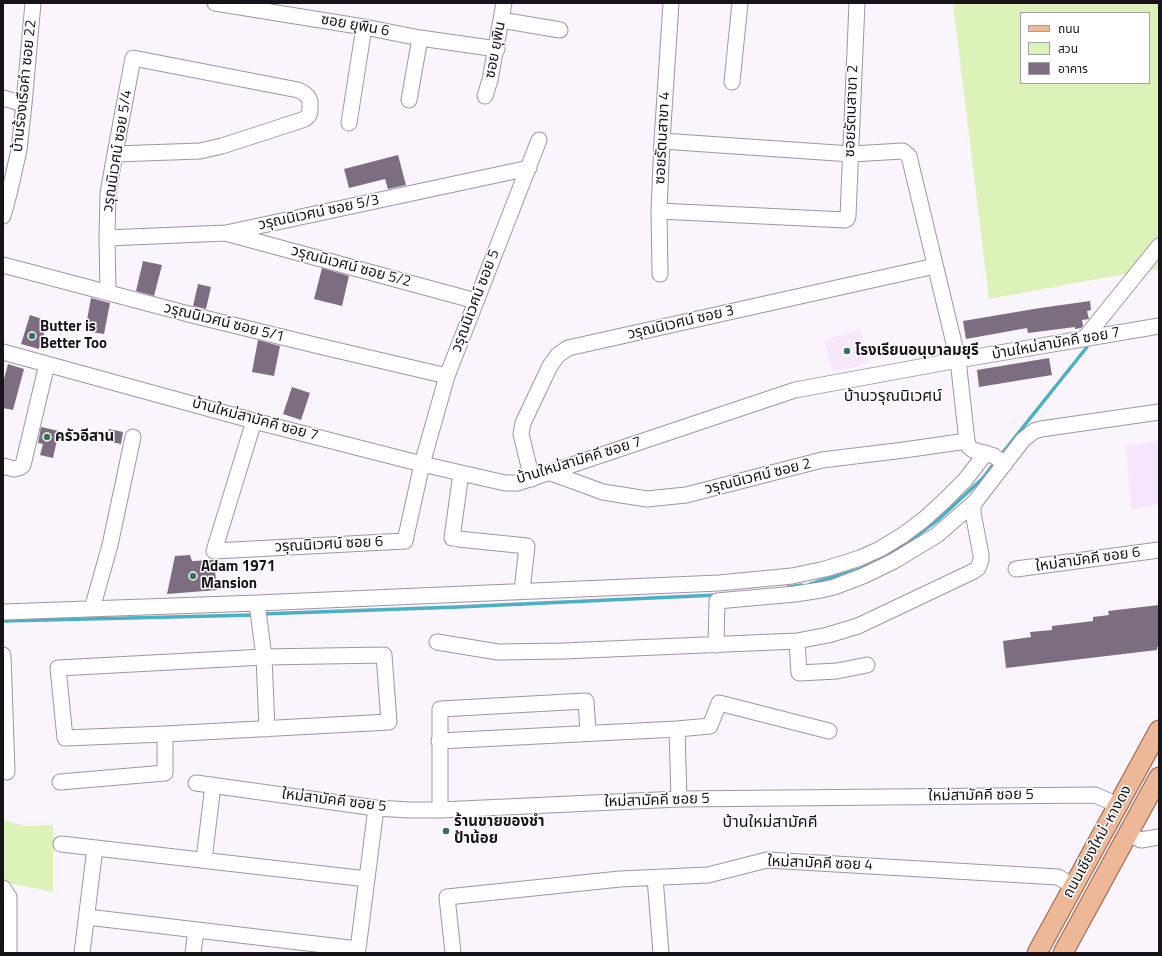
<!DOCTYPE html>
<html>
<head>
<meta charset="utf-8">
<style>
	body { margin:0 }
	#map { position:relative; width:1162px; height:956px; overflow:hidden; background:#faf4fd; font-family:"Titillium Web","Noto Sans Thai",sans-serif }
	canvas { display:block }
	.frame { position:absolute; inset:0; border:4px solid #18131a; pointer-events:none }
	.legend { position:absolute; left:1020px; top:12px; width:130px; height:72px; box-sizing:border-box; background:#fff; border:1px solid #a3a1a3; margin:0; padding:5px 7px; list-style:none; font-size:12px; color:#18131a }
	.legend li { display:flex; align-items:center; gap:8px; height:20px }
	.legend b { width:20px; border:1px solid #a3a1a3 }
</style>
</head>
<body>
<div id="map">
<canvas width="1162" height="956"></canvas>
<div class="frame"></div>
<ul class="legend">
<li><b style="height:5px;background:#ecb898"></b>ถนน</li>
<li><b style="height:11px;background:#ddf2b8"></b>สวน</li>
<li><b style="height:11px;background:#7c6d80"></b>อาคาร</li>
</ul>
</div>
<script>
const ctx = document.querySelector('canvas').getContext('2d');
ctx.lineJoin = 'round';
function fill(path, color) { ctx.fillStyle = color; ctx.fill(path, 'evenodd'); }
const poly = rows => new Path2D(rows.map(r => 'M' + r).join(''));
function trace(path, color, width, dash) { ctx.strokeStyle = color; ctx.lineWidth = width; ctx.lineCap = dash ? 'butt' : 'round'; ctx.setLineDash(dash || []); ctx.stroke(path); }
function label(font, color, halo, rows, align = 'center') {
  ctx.font = font + ' "Titillium Web","Noto Sans Thai",sans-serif'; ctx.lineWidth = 3; ctx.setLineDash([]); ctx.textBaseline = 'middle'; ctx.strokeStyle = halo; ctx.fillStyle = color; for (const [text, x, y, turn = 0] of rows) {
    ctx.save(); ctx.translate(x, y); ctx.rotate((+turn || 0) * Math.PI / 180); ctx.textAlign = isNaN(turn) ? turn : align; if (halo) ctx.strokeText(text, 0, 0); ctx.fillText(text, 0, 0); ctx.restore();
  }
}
fill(poly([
	[1159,441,1159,505,1131,509,1126,446]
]), '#f6e5fc');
fill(poly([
	[861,330,869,363,833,372,824,340]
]), '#f6e7fa');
fill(poly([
	[953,3,1159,3,1159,269,1108,277,989,299],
	[1021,13,1149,13,1149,83,1021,83],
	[3,820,25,826,53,825,53,892,3,882]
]), '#ddf2b8');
trace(poly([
	[1000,456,1087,347],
	[810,584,860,569,904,545,939,519,983,478,995,462],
	[788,587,802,585],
	[261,614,458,607,717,595],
	[3,621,255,615]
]), '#4bb0c1', 3.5);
fill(poly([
	[398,155,406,185,388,189,385,179,349,188,344,169],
	[143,261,162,265,154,296,136,291],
	[322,268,349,276,342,306,314,299],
	[198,284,211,287,206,309,193,306],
	[91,298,110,303,104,334,85,331],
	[1090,301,1091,310,1087,311,1089,319,1082,320,1083,326,1081,328,1075,329,1075,327,1028,333,1027,328,966,339,963,321,1040,308],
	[30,315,48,321,39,349,21,344],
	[258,340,280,346,274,376,252,372],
	[1049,358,1052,375,979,387,977,370],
	[8,364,24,369,13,410,3,408,3,383],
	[292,387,310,393,301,420,283,414],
	[41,427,59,431,53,458,40,455,43,444,38,443],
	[109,429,123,432,121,444,107,441],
	[190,555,192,561,214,560,217,590,167,594,175,556],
	[1159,605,1159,647,1157,647,1157,650,1006,668,1003,641,1031,637,1030,632,1052,630,1052,626,1093,621,1093,617,1109,615,1108,611]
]), '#7c6d80');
const minor = poly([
	[215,3,364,27,420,38,497,49],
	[501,20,560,30],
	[732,82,740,3],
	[485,96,490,80,504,3],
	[3,98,24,104],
	[409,100,420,38],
	[349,123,364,27],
	[662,141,851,154,903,151,909,156,958,360,967,441,969,447,973,450,994,456,1005,464],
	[659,211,845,220,847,219,848,216,857,3],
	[3,216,9,194,19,150,24,104,33,3],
	[229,234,476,301],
	[107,238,226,233,529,168],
	[3,265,196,316,323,347,447,376],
	[660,274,659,211,662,141,671,3],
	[108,292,107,238,108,193,115,154,133,58,298,90,304,93,308,97,310,101,310,111,309,115,305,119,222,146,200,151,115,154],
	[1084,339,1159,246],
	[3,352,254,421,422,464,505,483,518,483,795,390,958,360,1159,326],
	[254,421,214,551,405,541,422,464,447,376,539,140],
	[3,466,14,469,21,467,23,465,47,364],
	[551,473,603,492,647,499,686,495,822,460,904,450,967,441],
	[532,479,521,434,523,423,550,366,558,355,568,348,935,266],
	[452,538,461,473],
	[458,539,527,546,522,591],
	[1016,569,1159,550],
	[257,603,264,657,267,729],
	[92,609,110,545,133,437],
	[3,612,257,603,719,583,792,576,825,569,860,558,880,549,903,535,923,520,943,502,965,480,986,453],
	[797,641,799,673,837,671,867,665],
	[437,642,498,652,563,651,797,641,828,635,858,626,974,571,978,568,981,560,981,555,973,513,973,507,975,502],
	[716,645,717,601,795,594,821,590,834,587,863,576,894,561,937,535,975,502,1023,440,1034,431,1041,429,1159,412],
	[3,655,7,772],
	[384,655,389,722,165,734,65,738,58,668,264,657,384,655],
	[677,729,679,799],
	[439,741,677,729,710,726,719,703,829,731],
	[60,782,165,773,165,734],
	[196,783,376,808,409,810,440,810,679,799,1095,795,1118,805],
	[440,810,440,709,586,701,588,733],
	[1128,834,1141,840,1159,837],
	[61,844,367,879],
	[204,860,213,785],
	[655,878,661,953],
	[3,888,9,897,9,953],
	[87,917,358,949,376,808],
	[82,953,95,848],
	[193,953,196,930],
	[453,953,447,897,620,879,708,875,767,860,1058,877,1073,886]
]);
const major = poly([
	[1037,953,1159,730],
	[1063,953,1159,777]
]);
trace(minor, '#a193a7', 17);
trace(major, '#9a5f3f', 21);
trace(minor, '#fff', 15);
trace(major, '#ecb898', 19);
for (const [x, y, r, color] of [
	[32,336,4,"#367058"],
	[847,351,4,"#367058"],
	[47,437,4,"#367058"],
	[193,576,4,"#367058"],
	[446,831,4,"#367058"]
]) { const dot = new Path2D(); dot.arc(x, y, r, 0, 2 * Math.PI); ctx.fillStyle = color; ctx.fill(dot); trace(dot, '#fff', 1.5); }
label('15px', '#18131a', '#fff', [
	["ซอย ยุพิน 6",355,26,10],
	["ซอย ยุพิน",496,50,-79],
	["บ้านร้องเรือคำ ซอย 22",25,86,-84],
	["ซอยรัตนสาขา 2",852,111,-88],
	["ซอยรัตนสาขา 4",663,138,-87],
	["วรุณนิเวศน์ ซอย 5/4",118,151,-81],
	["วรุณนิเวศน์ ซอย 5/3",319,213,-12],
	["วรุณนิเวศน์ ซอย 5/2",351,267,15],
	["วรุณนิเวศน์ ซอย 5",476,301,-69],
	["วรุณนิเวศน์ ซอย 5/1",224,323,14],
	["วรุณนิเวศน์ ซอย 3",681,323,-13],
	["บ้านใหม่สามัคคี ซอย 7",1056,344,-10],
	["บ้านใหม่สามัคคี ซอย 7",255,420,15],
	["บ้านใหม่สามัคคี ซอย 7",579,461,-17],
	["วรุณนิเวศน์ ซอย 2",758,477,-14],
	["วรุณนิเวศน์ ซอย 6",329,545,-3],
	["ใหม่สามัคคี ซอย 6",1088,560,-8],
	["ใหม่สามัคคี ซอย 5",981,796,-1],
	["ใหม่สามัคคี ซอย 5",334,801,7],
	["ใหม่สามัคคี ซอย 5",657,801,-2],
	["ถนนเชียงใหม่-หางดง",1098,842,-61],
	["ใหม่สามัคคี ซอย 4",820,864,2]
]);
label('bold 15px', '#18131a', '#fff', [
	["Butter is",40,327],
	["Better Too",40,344],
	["โรงเรียนอนุบาลมยุรี",855,351],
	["ครัวอีสาน",55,437],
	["Adam 1971",201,567],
	["Mansion",201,584],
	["ร้านขายของชำ",454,822],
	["ป้าน้อย",454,839]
], 'left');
label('16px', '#18131a', '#fff', [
	["บ้านวรุณนิเวศน์",893,397],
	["บ้านใหม่สามัคคี",770,823]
]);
</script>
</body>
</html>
